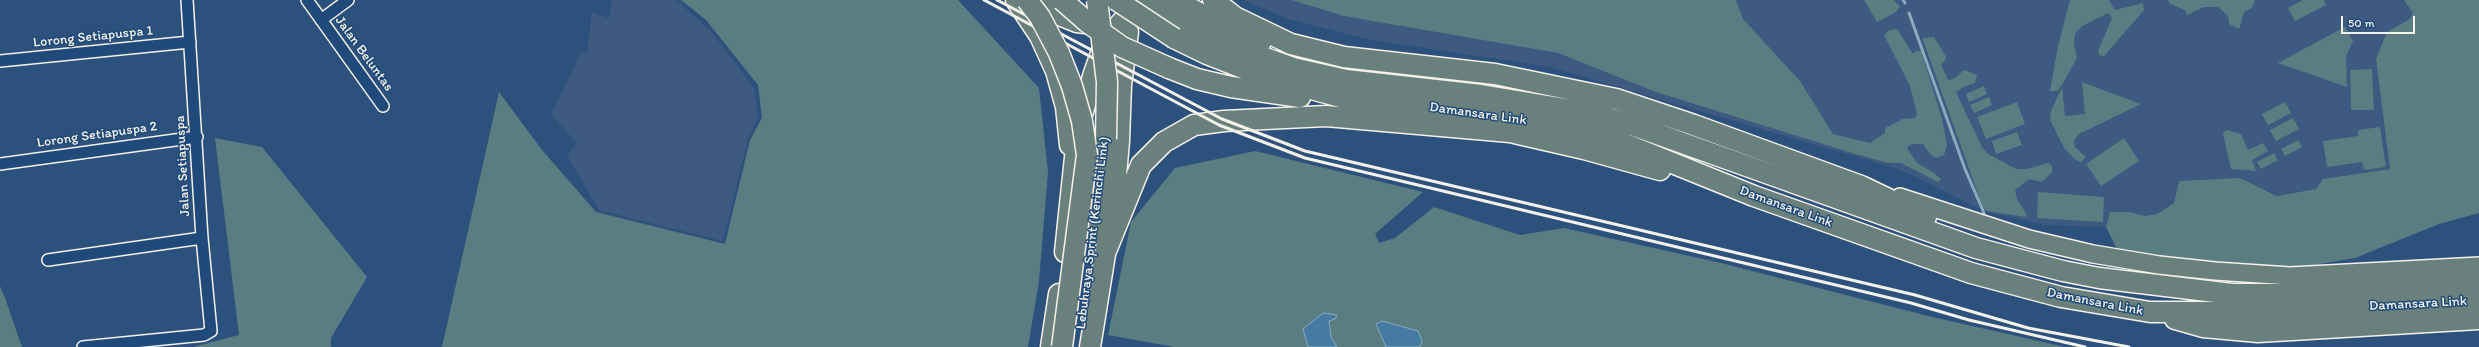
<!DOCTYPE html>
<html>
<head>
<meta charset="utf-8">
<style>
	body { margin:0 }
	#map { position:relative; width:2479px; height:347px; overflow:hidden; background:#2d517d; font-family:Itim,sans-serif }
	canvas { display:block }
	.scale { position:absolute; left:2341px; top:16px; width:74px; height:18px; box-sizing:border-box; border:2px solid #f4f1e8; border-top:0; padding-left:5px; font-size:12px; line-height:14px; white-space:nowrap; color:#f4f1e8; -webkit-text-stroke:3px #1f4a7a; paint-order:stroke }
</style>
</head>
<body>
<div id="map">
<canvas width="2479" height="347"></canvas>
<div class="scale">50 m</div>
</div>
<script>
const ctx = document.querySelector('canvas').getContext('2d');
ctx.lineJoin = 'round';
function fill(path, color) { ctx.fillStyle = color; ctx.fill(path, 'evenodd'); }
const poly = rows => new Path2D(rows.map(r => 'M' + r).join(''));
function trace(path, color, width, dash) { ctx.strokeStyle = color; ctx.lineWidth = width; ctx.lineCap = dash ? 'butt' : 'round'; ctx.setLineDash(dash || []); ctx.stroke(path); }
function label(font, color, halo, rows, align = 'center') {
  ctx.font = font + ' Itim,sans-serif'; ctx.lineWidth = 3; ctx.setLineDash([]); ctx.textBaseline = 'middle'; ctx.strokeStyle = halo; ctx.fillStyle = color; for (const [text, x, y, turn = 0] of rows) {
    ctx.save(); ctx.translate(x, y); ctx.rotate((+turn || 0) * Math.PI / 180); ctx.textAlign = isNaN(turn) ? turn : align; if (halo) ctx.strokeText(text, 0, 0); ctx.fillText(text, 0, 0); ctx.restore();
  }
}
fill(poly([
	[612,0,676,0,710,30,754,88,758,117,748,139,723,241,599,210,567,155,577,143,551,115,581,52,587,53,592,13,609,18],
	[1244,0,2404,0,2414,13,2410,19,2387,32,2376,59,2391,169,2323,179,2316,189,2277,196,2268,190,2174,203,2157,214,2145,216,2130,212,2110,212,2106,227,2045,225,1986,212,1901,170,1550,67,1366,39,1285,18]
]), '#3e5a81');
fill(poly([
	[681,0,958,0,1039,88,1048,172,1039,281,1028,347,442,347,499,92,542,150,596,212,725,244,750,140,762,118,758,85,706,20],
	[1292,0,1736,0,1743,19,1800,81,1833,134,1870,143,1885,133,1885,128,1903,119,1915,118,1917,114,1910,86,1884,35,1889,30,1897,29,1913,54,1916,51,1921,51,1942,119,1947,145,1944,155,1936,158,1931,155,1923,144,1911,144,1907,148,1917,163,1934,173,1941,179,1938,182,1901,163,1888,163,1852,153,1656,92,1558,53,1344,16],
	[1864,0,1893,0,1900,6,1896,12,1877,22],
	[2070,0,2109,0,2115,10,2143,3,2144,10,2104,56,2100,56,2098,51,2112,18,2108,13,2082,26,2075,34,2074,43,2077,58,2062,85,2057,91,2050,91,2058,46],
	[2168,0,2255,0,2252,8,2244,12,2239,29,2229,24,2228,16,2218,7,2204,7,2187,15,2185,10,2170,4],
	[2303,0,2324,0,2326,5,2295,21,2288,8],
	[2404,0,2479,0,2479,213,2439,224,2355,258,2303,267,2195,262,2118,251,2106,227,2110,212,2130,212,2145,216,2157,214,2174,203,2179,181,2240,178,2277,196,2316,189,2323,179,2390,169,2376,59,2387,32,2410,19,2413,13],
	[2345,27,2353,41,2346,56,2347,87,2278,63],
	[1934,37,1945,55,1946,59,1941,65,1948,80,1954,79,1964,70,1977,75,1975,83,1963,87,1956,92,1982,147,1988,154,2016,169,2027,169,2048,163,2052,166,2052,172,2042,182,2029,179,2015,190,2017,199,2027,215,2025,217,1987,211,1983,208,1923,40,1923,38],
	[2372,69,2374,110,2351,110,2350,70],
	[2082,82,2141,104,2079,134,2074,140,2075,147,2086,157,2081,162,2076,160,2064,148,2050,120,2051,111,2062,87,2065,116,2085,114],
	[1984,86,1987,94,1969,102,1966,94],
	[1989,97,1992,105,1974,113,1970,105],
	[2017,102,2025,124,1986,139,1977,117],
	[2285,102,2291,113,2268,125,2262,114],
	[2293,118,2299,129,2276,141,2270,130],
	[2380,127,2386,167,2364,170,2362,162,2327,167,2323,141,2358,136,2358,130],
	[2227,130,2241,134,2248,150,2263,143,2268,151,2252,160,2256,171,2231,169,2223,133],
	[2017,132,2022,145,1996,154,1992,141],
	[215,138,262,147,367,277,331,338,331,347,193,347,239,335],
	[2124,138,2139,161,2101,186,2086,164],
	[2298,140,2302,147,2285,156,2281,149],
	[1255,151,1423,192,1375,234,1379,243,1395,238,1434,207,1520,235,1564,228,1721,263,1928,316,2065,347,1174,347,1108,335,1131,222,1175,168],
	[2274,153,2278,160,2261,169,2257,162],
	[2038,192,2104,197,2103,222,2037,218],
	[0,286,5,298,22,347,0,347]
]), '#5a7d82');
const water = poly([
	[1323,313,1337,315,1335,319,1329,321,1331,337,1337,347,1308,347,1303,329,1323,313],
	[1382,321,1418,331,1422,341,1420,347,1386,347,1376,324,1382,321]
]);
fill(water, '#457ba2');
trace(water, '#8baabe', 1);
trace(poly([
	[1903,0,1905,3],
	[1909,13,1965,169,1984,213]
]), '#8baabe', 3);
const street = poly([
	[307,0,383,106],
	[321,20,348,0],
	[0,61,190,42],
	[0,164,197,137],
	[48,260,202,238],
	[83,347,204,335,211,331,202,238,187,0]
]);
const primary = poly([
	[1900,197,2029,239,2093,254,2159,265,2215,271,2290,276,2479,266]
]);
const highway = poly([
	[1016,0,1040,36,1056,71,1066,107,1070,145],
	[1040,0,1057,14,1077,22,1094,24],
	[1151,0,1185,23,1221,42,1293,68,1346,80,1481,95,1596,114,1635,126,1976,248,2063,271,2099,278,2232,294,2288,294,2479,282],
	[1175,0,1236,33,1261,42],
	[1213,0,1235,17,1291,44,1344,57,1495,74,1616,99,1694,125,1861,186,1926,217],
	[1174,38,1207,54,1263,76,1352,100,1483,112,1582,130,1623,143,1754,196,1971,273,2061,297,2150,312,2259,312,2479,300],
	[1169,68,1197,79,1231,87,1300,97],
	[1095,232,1105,147],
	[1106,251,1141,165,1164,142,1194,125,1224,121,1326,116,1510,132,1584,149,1660,170],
	[1065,252,1078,129,1094,73,1105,42,1140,0],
	[2175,319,2203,327,2258,332,2479,319],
	[1051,347,1059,294],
	[1090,347,1114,199,1119,141,1121,85,1128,32]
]);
trace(street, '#f4f1e8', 14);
trace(primary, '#f4f1e8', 20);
trace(highway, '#f4f1e8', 23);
trace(street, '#1f4a7a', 11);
trace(primary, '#6a807c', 17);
trace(highway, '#6a807c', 20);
trace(poly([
	[984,0,1219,125,1305,158,1911,303,1969,320,2085,347],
	[997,0,1222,119,1305,151,1915,295,2028,328,2129,347]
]), '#f4f1e8', 3);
const highwayBridge = poly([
	[1027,0,1040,17,1059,53,1072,86,1082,121,1087,155,1062,347],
	[1062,0,1087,22,1122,47,1169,68],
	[1097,0,1107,82,1106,139],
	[1116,0,1174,38]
]);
trace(highwayBridge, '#f4f1e8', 23, []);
trace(highwayBridge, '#6a807c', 20);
label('14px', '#f4f1e8', '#1f4a7a', [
	["Lorong Setiapuspa 1",93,37,-6],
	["Jalan Beluntas",364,54,54],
	["Damansara Link",1478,114,8],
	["Lorong Setiapuspa 2",97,135,-8],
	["Jalan Setiapuspa",183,166,-93],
	["Damansara Link",1786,207,20],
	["Lebuhraya Sprint (Kerinchi Link)",1093,233,-83],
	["Damansara Link",2095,302,11],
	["Damansara Link",2418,304,-3]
]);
</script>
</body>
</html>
